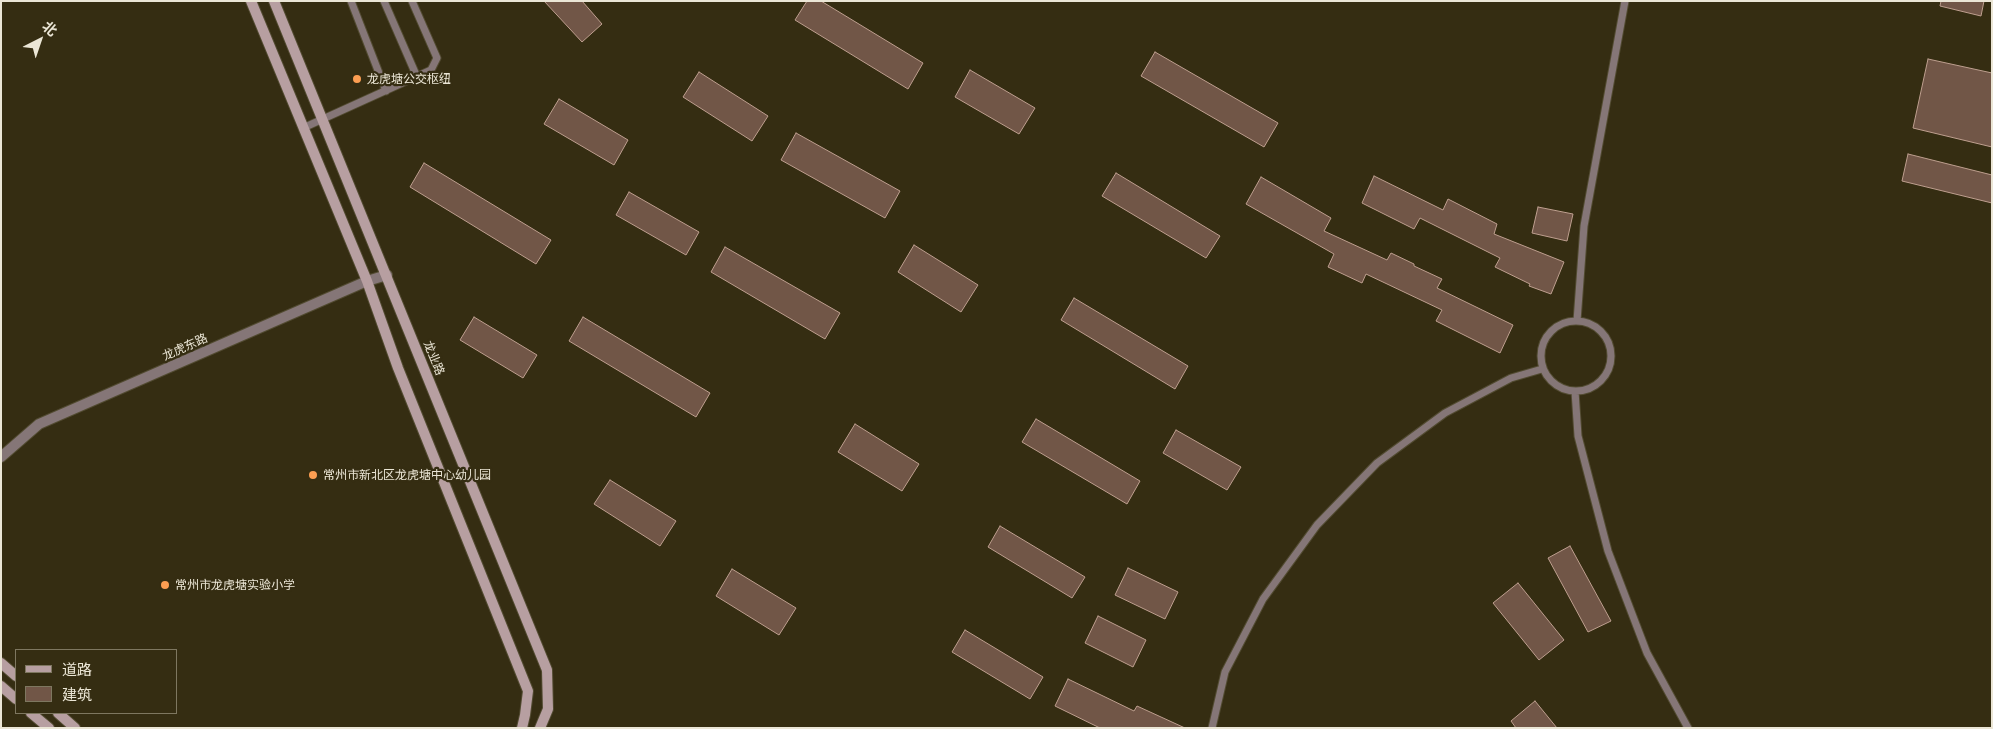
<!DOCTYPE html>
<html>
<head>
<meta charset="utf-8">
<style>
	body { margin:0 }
	#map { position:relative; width:1993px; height:729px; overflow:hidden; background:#352d12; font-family:Commissioner,"Noto Sans SC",sans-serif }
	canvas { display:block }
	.frame { position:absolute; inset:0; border:2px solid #ebe6d6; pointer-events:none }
	.legend { position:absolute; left:15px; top:649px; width:162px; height:65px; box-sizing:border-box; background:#352d12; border:1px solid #7e7760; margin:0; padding:6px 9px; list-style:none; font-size:15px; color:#ebe6d6 }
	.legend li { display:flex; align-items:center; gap:10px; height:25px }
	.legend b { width:25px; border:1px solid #7e7760 }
	.north { position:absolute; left:15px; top:15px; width:50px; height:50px; -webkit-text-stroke:4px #352d12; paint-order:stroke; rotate:41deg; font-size:14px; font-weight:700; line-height:20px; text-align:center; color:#ebe6d6 }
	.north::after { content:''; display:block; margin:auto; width:18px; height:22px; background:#ebe6d6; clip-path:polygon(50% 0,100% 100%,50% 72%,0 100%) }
</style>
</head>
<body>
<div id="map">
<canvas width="1993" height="729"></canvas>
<div class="frame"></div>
<ul class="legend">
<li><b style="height:6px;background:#b79fa1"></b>道路</li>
<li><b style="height:14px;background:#715647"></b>建筑</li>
</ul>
<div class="north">北</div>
</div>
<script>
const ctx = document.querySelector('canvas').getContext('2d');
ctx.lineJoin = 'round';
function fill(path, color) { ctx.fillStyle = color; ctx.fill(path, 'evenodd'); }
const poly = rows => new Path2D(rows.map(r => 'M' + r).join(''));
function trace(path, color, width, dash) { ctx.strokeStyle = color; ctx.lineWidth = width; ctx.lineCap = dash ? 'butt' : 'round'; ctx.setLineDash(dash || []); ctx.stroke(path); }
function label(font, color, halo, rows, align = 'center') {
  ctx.font = font + ' Commissioner,"Noto Sans SC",sans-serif'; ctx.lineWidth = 4.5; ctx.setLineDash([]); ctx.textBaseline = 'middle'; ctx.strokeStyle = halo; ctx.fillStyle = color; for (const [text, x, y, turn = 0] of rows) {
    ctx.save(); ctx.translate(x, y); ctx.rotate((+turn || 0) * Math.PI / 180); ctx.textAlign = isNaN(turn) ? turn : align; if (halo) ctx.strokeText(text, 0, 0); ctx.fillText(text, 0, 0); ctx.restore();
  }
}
const building = poly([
	[544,1,582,1,602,24,582,42,544,1],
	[807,1,821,1,923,63,908,89,795,20,807,1],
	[1941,1,1984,1,1981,16,1940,6,1941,1],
	[1155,52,1278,123,1264,147,1141,76,1155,52],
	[1928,59,1992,73,1992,147,1913,128,1928,59],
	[970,70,1035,108,1019,134,955,97,970,70],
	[699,72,768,116,752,141,683,97,699,72],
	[559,99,628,140,614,165,544,124,559,99],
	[796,133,900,191,885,218,781,160,796,133],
	[1908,154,1992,175,1992,203,1902,181,1908,154],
	[424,163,551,240,536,264,410,187,424,163],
	[1116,173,1220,236,1206,258,1102,196,1116,173],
	[1374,176,1443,210,1448,199,1497,224,1494,234,1564,262,1551,294,1529,286,1530,284,1495,267,1500,258,1420,218,1414,229,1362,203,1374,176],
	[1261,177,1331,218,1324,231,1387,260,1391,253,1414,264,1414,266,1442,279,1437,288,1513,325,1500,353,1436,321,1442,310,1366,274,1362,283,1328,267,1334,254,1246,204,1261,177],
	[629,192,699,232,686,255,616,215,629,192],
	[1538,207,1573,214,1567,241,1532,233,1538,207],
	[914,245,978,285,961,312,898,272,914,245],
	[725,247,840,313,825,339,711,272,725,247],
	[1074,298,1188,366,1175,389,1061,320,1074,298],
	[474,317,537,355,523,378,460,340,474,317],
	[583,317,710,393,696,417,569,341,583,317],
	[1036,419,1140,481,1127,504,1022,442,1036,419],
	[855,424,919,464,902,491,838,452,855,424],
	[1176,430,1241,467,1227,490,1163,453,1176,430],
	[610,480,676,521,660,546,594,504,610,480],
	[1000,526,1085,577,1072,598,988,547,1000,526],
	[1570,546,1611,621,1588,632,1548,558,1570,546],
	[1128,568,1178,592,1165,619,1115,595,1128,568],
	[732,569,796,608,779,635,716,596,732,569],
	[1518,583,1564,640,1539,660,1493,603,1518,583],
	[1098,616,1146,640,1133,667,1085,643,1098,616],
	[965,630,1043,677,1030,699,952,652,965,630],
	[1068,679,1134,711,1137,706,1185,728,1100,728,1055,706,1068,679],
	[1535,701,1557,728,1516,728,1511,721,1535,701]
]);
fill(building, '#715647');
trace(building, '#be9f8f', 1);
const lane = poly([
	[351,1,386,91],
	[384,1,417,77],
	[303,128,431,70,437,58,412,1],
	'1541 356a35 35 0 1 1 70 0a35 35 0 1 1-70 0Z',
	[1577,321,1584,226,1625,1],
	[1575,391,1578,436,1608,551,1647,653,1688,728],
	[1212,728,1225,672,1263,599,1317,525,1377,463,1445,413,1511,378,1542,369]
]);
const street = poly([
	[1,457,39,424,367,281,387,275]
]);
const secondary = poly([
	[251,1,367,281,398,368,528,691,525,715,522,728],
	[274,1,547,670,548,709,540,728],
	[1,663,16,676],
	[1,686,16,699],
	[31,713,49,728],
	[58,713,75,728]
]);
trace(lane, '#524b31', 9);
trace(street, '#524b31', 12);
trace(secondary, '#524b31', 12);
trace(lane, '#857677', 7);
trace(street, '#857677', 10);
trace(secondary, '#b79fa1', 10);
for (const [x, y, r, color] of [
	[357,79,5,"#fc9e52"],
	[313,475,5,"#fc9e52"],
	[165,585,5,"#fc9e52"]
]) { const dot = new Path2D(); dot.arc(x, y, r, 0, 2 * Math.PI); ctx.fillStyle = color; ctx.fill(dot); trace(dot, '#352d12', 2); }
label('12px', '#ebe6d6', '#352d12', [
	["龙虎塘公交枢纽",367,79],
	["常州市新北区龙虎塘中心幼儿园",323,475],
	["常州市龙虎塘实验小学",175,585]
], 'left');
label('12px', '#ebe6d6', '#352d12', [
	["龙虎东路",185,347,-24],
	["龙业路",434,358,68]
]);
</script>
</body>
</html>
